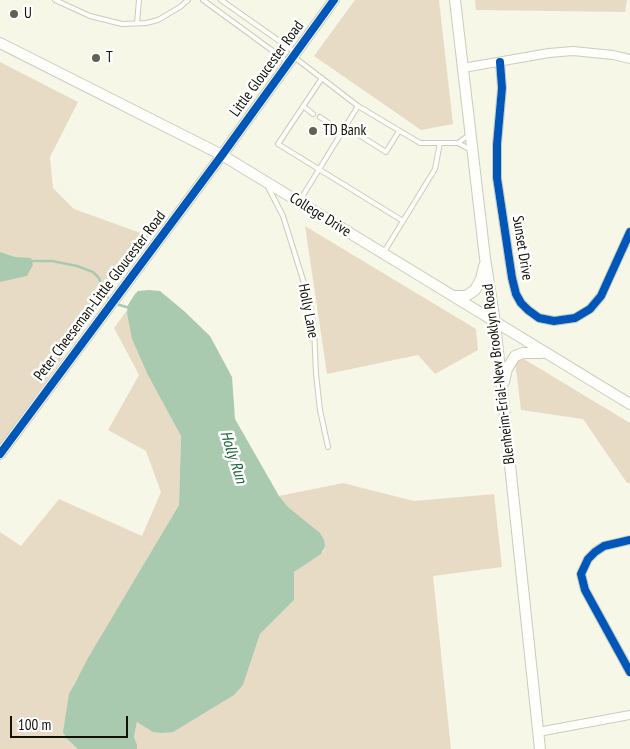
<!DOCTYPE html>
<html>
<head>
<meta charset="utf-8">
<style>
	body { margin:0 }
	#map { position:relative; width:630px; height:749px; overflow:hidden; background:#f6f7e6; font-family:"PT Sans Narrow",sans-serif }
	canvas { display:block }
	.scale { position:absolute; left:10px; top:716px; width:118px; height:22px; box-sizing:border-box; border:2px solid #111107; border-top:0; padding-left:6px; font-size:15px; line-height:18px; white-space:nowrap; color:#111107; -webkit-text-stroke:4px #fff; paint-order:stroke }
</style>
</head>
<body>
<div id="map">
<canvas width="630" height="749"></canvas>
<div class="scale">100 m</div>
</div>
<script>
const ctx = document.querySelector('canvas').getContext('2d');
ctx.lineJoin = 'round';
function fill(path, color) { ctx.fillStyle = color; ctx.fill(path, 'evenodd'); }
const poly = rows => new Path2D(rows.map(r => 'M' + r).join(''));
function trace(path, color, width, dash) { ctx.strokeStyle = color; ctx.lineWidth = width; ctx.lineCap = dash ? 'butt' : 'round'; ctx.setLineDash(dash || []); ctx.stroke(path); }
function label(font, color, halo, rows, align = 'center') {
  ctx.font = font + ' "PT Sans Narrow",sans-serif'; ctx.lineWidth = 5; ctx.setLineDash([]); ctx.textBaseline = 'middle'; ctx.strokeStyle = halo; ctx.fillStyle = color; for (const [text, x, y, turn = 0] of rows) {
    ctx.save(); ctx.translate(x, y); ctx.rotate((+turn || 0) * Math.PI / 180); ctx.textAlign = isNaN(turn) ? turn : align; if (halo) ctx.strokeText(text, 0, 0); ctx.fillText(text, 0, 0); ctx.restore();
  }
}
fill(poly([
	[355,0,439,0,453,124,421,130,314,56],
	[475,0,627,0,625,12,476,10],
	[0,62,78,102,50,157,53,188,74,209,149,236,0,446],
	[305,226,476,329,478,350,435,374,418,355,327,374],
	[136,298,132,339,181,436,179,505,73,685,67,739,78,749,0,749,0,532,21,546,59,499,142,536,161,492,146,451,108,430,139,375,114,328],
	[514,353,630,423,630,483,627,483,583,419,521,410],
	[343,483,414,501,494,494,502,567,433,576,451,749,132,749,137,722,243,685,260,634,294,600,294,572,324,551,279,496]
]), '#e8dbc6');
fill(poly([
	[0,252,15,257,31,258,33,265,27,276,0,282],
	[149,290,160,291,184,311,210,336,232,377,235,419,279,496,289,508,320,533,324,540,325,546,321,554,294,572,294,600,260,634,243,685,234,695,173,732,162,733,153,732,137,722,134,737,137,745,137,749,78,749,67,739,63,732,69,694,88,658,179,505,181,436,148,375,132,339,127,313,128,305,135,294,138,291]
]), '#a9caae');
trace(poly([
	[31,261,52,261,77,266,93,272,99,278,104,293,111,301],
	[116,304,130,308]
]), '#a9caae', 2.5);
const lane = poly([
	[55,0,90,16,122,24,146,23,158,20,180,7,188,0],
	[203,0,288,62],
	[221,0,295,52],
	[137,23,139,0],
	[294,57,358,106,420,143,458,143],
	[322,78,278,144,403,221],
	[303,106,313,114],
	[320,117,341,132,351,130,386,152,399,131],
	[469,135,458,143,471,150],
	[267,185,283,216,309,299,314,328,316,374,320,410,328,447],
	[299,202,358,106],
	[384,252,435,169,440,143]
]);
const street = poly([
	[500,62,502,88,497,144,497,178,512,278,516,294,521,303,528,310,539,318,554,321,575,318,590,309,601,296,630,232],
	[463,68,549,53,573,51,613,55,630,59],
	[630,540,604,546,595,552,588,559,581,574,585,590,630,672],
	[538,732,630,715]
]);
const secondary = poly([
	[455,0,485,258,495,323,540,749],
	[0,43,222,155,630,404],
	[453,296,466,296,475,290,481,279,484,266],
	[504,382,507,369,515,356,523,353,542,353],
	[0,454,222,155,334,0]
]);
trace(lane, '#cbccbe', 6);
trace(street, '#cbccbe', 10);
trace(secondary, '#cbccbe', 12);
trace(lane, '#fefefb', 4);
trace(street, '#fefefb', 8);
trace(secondary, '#fefefb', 10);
trace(poly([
	[500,62,502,88,497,144,497,178,512,278,516,294,521,303,528,310,539,318,554,321,575,318,590,309,601,296,630,232],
	[0,454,222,155,334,0],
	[630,540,604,546,595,552,588,559,581,574,585,590,630,672]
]), '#0057b8', 8);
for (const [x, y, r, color] of [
	[14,14,5,"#616255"],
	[96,58,5,"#616255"],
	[313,131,5,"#616255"]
]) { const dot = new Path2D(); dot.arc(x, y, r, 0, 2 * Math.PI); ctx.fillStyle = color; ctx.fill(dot); trace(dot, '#fff', 2); }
label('15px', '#111107', '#fff', [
	["U",24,14],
	["T",106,58],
	["TD Bank",323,131]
], 'left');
label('15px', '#111107', '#fff', [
	["Little Gloucester Road",267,69,-54],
	["College Drive",320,215,32],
	["Sunset Drive",522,248,81],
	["Peter Cheeseman-Little Gloucester Road",100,296,-53],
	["Holly Lane",308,311,79],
	["Blenheim-Erial-New Brooklyn Road",499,374,-97]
]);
label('italic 16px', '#1c653d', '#fff', [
	["Holly Run",233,457,72]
]);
</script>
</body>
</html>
